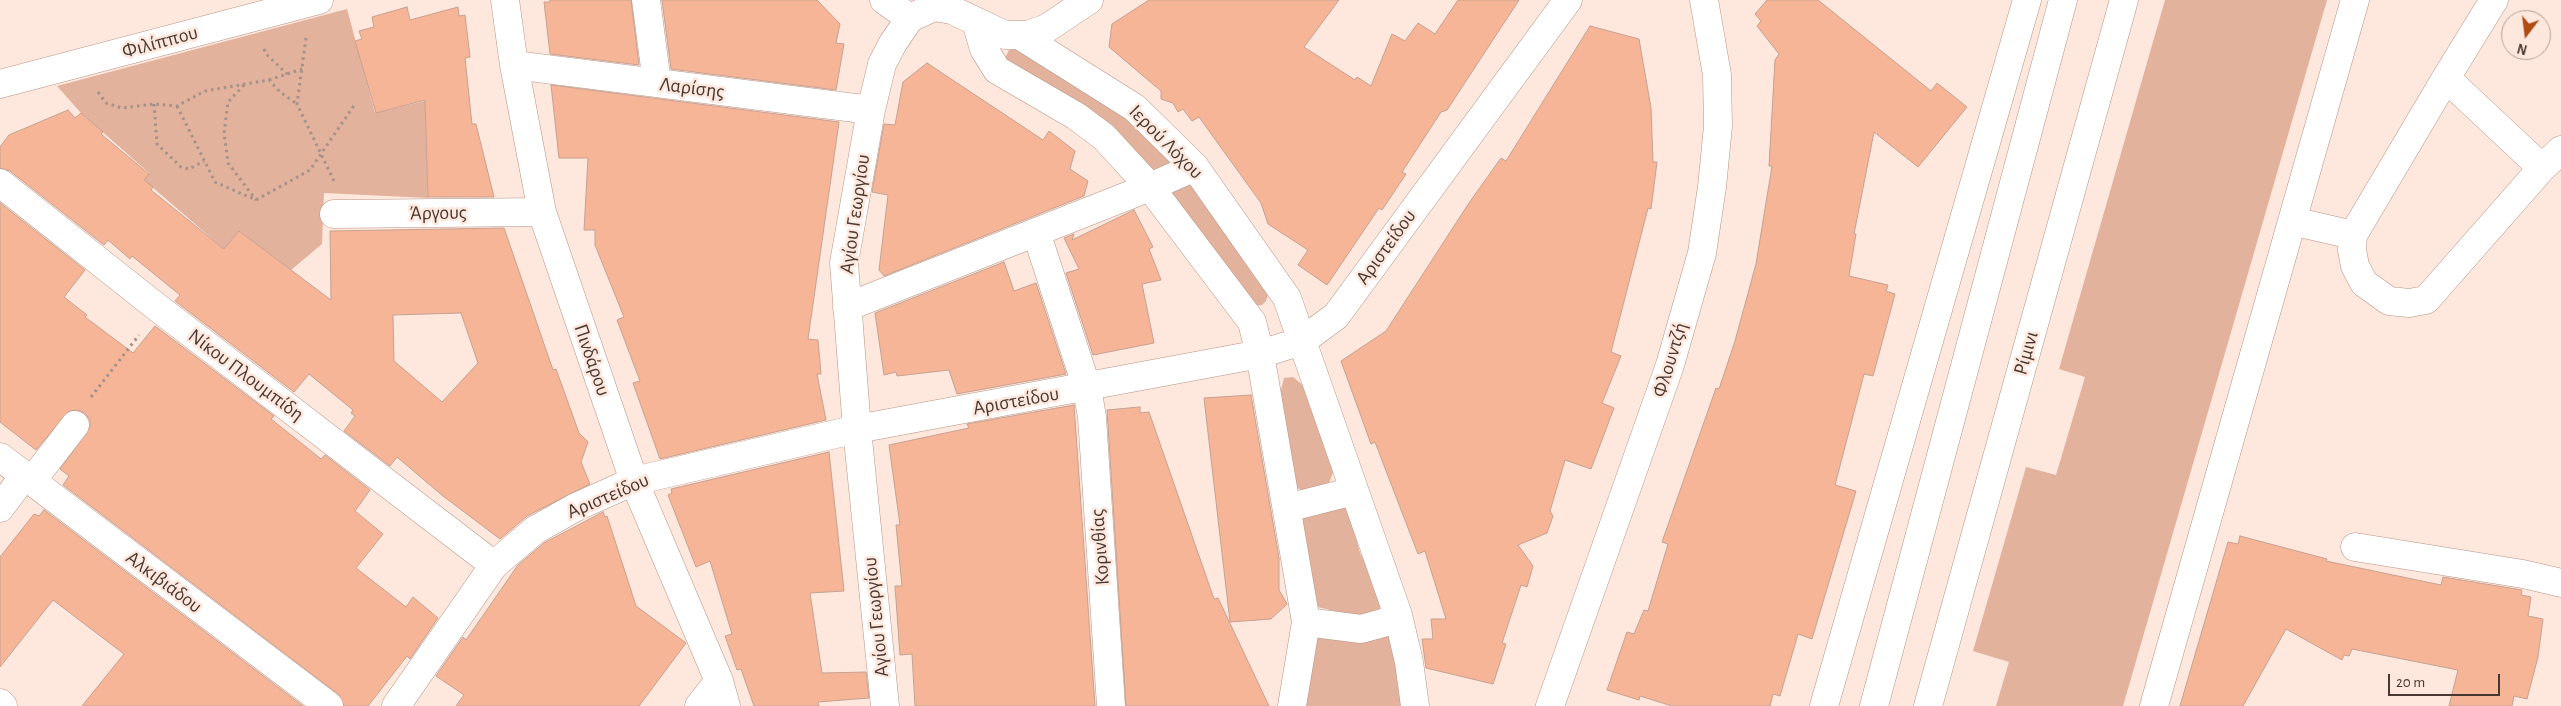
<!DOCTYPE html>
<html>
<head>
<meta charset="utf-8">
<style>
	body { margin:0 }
	#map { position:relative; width:2561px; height:706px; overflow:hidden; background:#fee7dd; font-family:"Alegreya Sans",sans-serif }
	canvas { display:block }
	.north { position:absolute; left:2501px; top:10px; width:50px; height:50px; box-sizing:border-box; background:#fee7dd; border:1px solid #b5a198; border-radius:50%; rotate:195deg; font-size:14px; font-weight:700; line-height:20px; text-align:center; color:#473831 }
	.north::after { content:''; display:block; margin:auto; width:18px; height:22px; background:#af4c15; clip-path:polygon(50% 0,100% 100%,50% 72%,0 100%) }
	.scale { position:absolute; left:2388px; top:674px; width:112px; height:22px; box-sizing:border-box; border:2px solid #473831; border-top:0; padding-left:6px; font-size:15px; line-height:18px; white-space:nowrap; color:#473831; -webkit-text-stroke:4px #fee7dd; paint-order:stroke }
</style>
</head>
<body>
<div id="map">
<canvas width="2561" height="706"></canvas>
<div class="north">N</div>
<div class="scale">20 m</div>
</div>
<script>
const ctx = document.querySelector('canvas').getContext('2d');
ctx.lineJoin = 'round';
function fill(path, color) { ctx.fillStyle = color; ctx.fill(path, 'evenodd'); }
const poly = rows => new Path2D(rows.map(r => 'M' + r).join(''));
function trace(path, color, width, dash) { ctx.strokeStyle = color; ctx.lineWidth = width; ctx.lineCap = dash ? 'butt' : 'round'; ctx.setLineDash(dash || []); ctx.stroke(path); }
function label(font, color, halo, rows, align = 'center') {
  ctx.font = font + ' "Alegreya Sans",sans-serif'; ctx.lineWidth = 5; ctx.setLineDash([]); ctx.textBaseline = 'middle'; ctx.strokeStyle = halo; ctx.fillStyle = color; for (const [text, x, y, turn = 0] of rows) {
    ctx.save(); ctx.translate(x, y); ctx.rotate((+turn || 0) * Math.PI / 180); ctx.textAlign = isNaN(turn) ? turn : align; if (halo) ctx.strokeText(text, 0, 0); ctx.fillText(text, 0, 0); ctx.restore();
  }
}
fill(poly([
	[2165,0,2327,0,2123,706,1996,706,2009,662,1973,651,2026,467,2056,475,2085,377,2059,369],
	[347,9,375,113,425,101,428,198,324,193,322,244,291,270,239,231,224,249,144,180,149,173,81,113,57,86],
	[1019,49,1100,90,1170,160,1168,169,1157,171,1146,165,1004,65,1005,58,1009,50],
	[1188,182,1197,187,1269,291,1266,301,1262,305,1251,306,1168,192],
	[1293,377,1304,386,1334,470,1329,483,1303,491,1294,486,1280,394,1284,378],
	[1334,507,1348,507,1360,553,1385,601,1381,612,1370,620,1318,607,1302,521,1305,515],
	[1394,631,1405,706,1301,706,1313,640,1319,635]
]), '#e2b29d');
const building = poly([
	[550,0,631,0,639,65,550,54,544,2,550,2,550,0],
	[662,0,817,0,840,24,836,43,844,44,836,90,671,69,662,0],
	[1149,0,1339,0,1304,47,1355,80,1357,77,1371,86,1392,34,1405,41,1418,23,1435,34,1458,0,1519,0,1447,110,1441,112,1402,172,1406,174,1382,210,1379,208,1327,285,1298,265,1308,250,1268,224,1261,203,1199,117,1192,121,1183,109,1178,112,1173,103,1161,99,1161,91,1109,47,1112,24,1149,0],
	[1767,0,1818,0,1931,91,1937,83,1967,107,1918,167,1874,132,1854,234,1856,234,1849,276,1888,285,1886,291,1895,294,1873,376,1864,374,1835,485,1856,491,1812,639,1798,634,1780,696,1773,694,1770,706,1672,706,1640,696,1639,700,1607,690,1627,632,1634,634,1644,610,1648,611,1668,544,1662,542,1716,388,1719,389,1735,341,1756,264,1772,166,1769,166,1775,60,1779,54,1757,26,1761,21,1755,14,1767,0],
	[407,7,410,20,458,7,459,16,465,15,470,57,465,58,472,124,476,124,494,197,428,197,425,100,376,113,355,41,362,39,359,31,374,27,372,17,407,7],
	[1590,26,1639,39,1651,108,1653,162,1657,162,1651,209,1648,208,1611,352,1621,356,1602,403,1614,408,1591,469,1565,460,1550,511,1553,516,1547,533,1518,545,1533,566,1527,587,1521,585,1502,643,1506,644,1493,684,1426,668,1422,639,1433,639,1431,619,1446,619,1425,551,1418,554,1375,442,1371,444,1341,361,1386,331,1469,203,1501,158,1506,161,1590,26],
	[927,63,1043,140,1049,131,1075,151,1070,169,1088,181,1084,196,884,276,879,270,888,195,872,192,884,124,895,125,903,82,927,63],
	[551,85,839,122,808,339,818,340,821,374,817,374,826,420,660,459,633,383,640,381,617,320,624,317,595,245,595,230,584,230,588,158,559,158,551,85],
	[68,110,75,118,81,113,103,132,101,134,149,174,144,180,153,187,151,190,224,249,239,231,331,300,330,231,504,228,553,370,556,369,579,433,588,442,581,462,590,484,527,516,500,539,443,496,397,457,390,466,344,431,355,416,351,413,353,410,309,374,294,392,175,301,180,295,132,256,130,259,108,240,104,245,10,171,0,168,0,147,9,135,68,110],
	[461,313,478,363,442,402,394,361,393,315,461,313],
	[0,203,85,270,64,297,87,315,85,317,133,353,155,326,274,416,271,419,321,459,325,455,370,490,355,511,383,534,356,568,406,607,413,597,438,618,410,659,407,656,368,706,344,706,338,694,63,485,69,476,60,469,90,428,90,420,85,413,78,410,69,411,36,450,0,422,0,203],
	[1134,210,1153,247,1149,249,1161,280,1142,284,1154,343,1093,355,1066,273,1079,269,1064,238,1074,234,1072,240,1134,210],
	[1004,262,1014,291,1036,283,1066,374,957,394,949,370,897,376,896,372,884,375,875,313,1004,262],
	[1251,395,1279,558,1279,590,1287,604,1271,619,1230,622,1204,398,1251,395],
	[1074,405,1095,706,915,706,912,654,900,655,895,586,902,586,896,525,900,525,889,445,969,428,967,424,1074,405],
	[1140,407,1140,413,1149,412,1214,599,1218,598,1269,706,1126,706,1107,410,1140,407],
	[829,452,844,591,810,593,822,673,866,672,869,698,818,702,819,706,754,706,741,669,737,670,725,636,732,634,710,561,696,567,668,495,672,493,671,489,829,452],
	[44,510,303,706,82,706,124,654,53,600,0,667,0,557,34,514,39,516,44,510],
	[603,512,605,517,607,516,636,606,686,643,639,706,456,706,464,695,436,676,463,637,466,640,518,565,544,543,603,512],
	[2240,536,2327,559,2326,561,2441,585,2443,577,2522,590,2521,595,2531,597,2528,616,2543,619,2538,657,2527,699,2514,696,2512,706,2449,706,2458,670,2352,649,2349,656,2344,655,2342,660,2286,629,2243,706,2180,706,2228,542,2238,544,2240,536]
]);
fill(building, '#f7b598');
trace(building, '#c5a191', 1);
const minor = poly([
	[505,0,514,65,542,212,634,481,719,681,726,706],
	[646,0,657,83],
	[884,0,910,18],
	[976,22,984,49,997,70,1076,116,1104,137,1150,187,1252,322,1260,354,1306,622,1292,706],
	[1019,35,1135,108,1195,167,1287,298,1398,615,1409,662,1415,706],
	[514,65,871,110],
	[2446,78,2542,168,2426,300,2409,303,2389,301,2364,283,2355,266,2352,250,2353,235,2446,78,2494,0],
	[0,84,319,0],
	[2542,168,2561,150],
	[0,183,158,308,494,565],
	[334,214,542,212],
	[2292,221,2353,235],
	[1036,232,1087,388,1092,417,1111,706],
	[847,307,1150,187,1195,167],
	[0,457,329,706],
	[31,482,75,425],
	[0,508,24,476],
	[1287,508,1354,491],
	[2355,547,2523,574,2561,583],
	[1306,622,1361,629,1383,623,1398,615],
	[0,703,3,706],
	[396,706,494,565,535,530,576,507,634,481,857,429,1260,354,1302,341,1336,316,1568,0],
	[699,706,719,681],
	[885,706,857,429,844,263,871,110,882,64,893,43,910,18,934,7,952,10,1005,35,1028,35,1047,28,1089,0],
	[1550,706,1670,365,1702,253,1712,187,1718,126,1717,75,1704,0],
	[1824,706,2027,0],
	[1874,706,2063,0],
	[1928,706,2124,0],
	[2154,706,2355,0]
]);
trace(minor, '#b89485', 29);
trace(poly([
	[306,38,297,104,334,181],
	[264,49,266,54,287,74],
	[269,80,302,69],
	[244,85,228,102,224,133,228,163,256,200],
	[98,92,106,103,122,108,154,104,177,106,205,91,269,80,280,92,297,104],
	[154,104,157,144,181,167,189,169,204,161],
	[177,106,215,182,256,200,310,170,355,104],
	[91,397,139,335]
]), '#a49188', 3, [2.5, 4]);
trace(minor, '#fff', 28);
label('20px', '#473831', '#fee7dd', [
	["Φιλίππου",160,42,-15],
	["Λαρίσης",692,88,7],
	["Ιερού Λόχου",1166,142,45],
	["Άργους",438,213,-1],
	["Αγίου Γεωργίου",855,214,-82],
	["Αριστείδου",1386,247,-54],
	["Ρίμινι",2026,353,-74],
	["Πινδάρου",592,360,71],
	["Φλουντζή",1670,360,-73],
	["Νίκου Πλουμπίδη",246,375,37],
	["Αριστείδου",1016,401,-10],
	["Αριστείδου",608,496,-23],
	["Κορινθίας",1100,547,-94],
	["Αλκιβιάδου",164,582,37],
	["Αγίου Γεωργίου",876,617,-96]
]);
</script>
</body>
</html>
